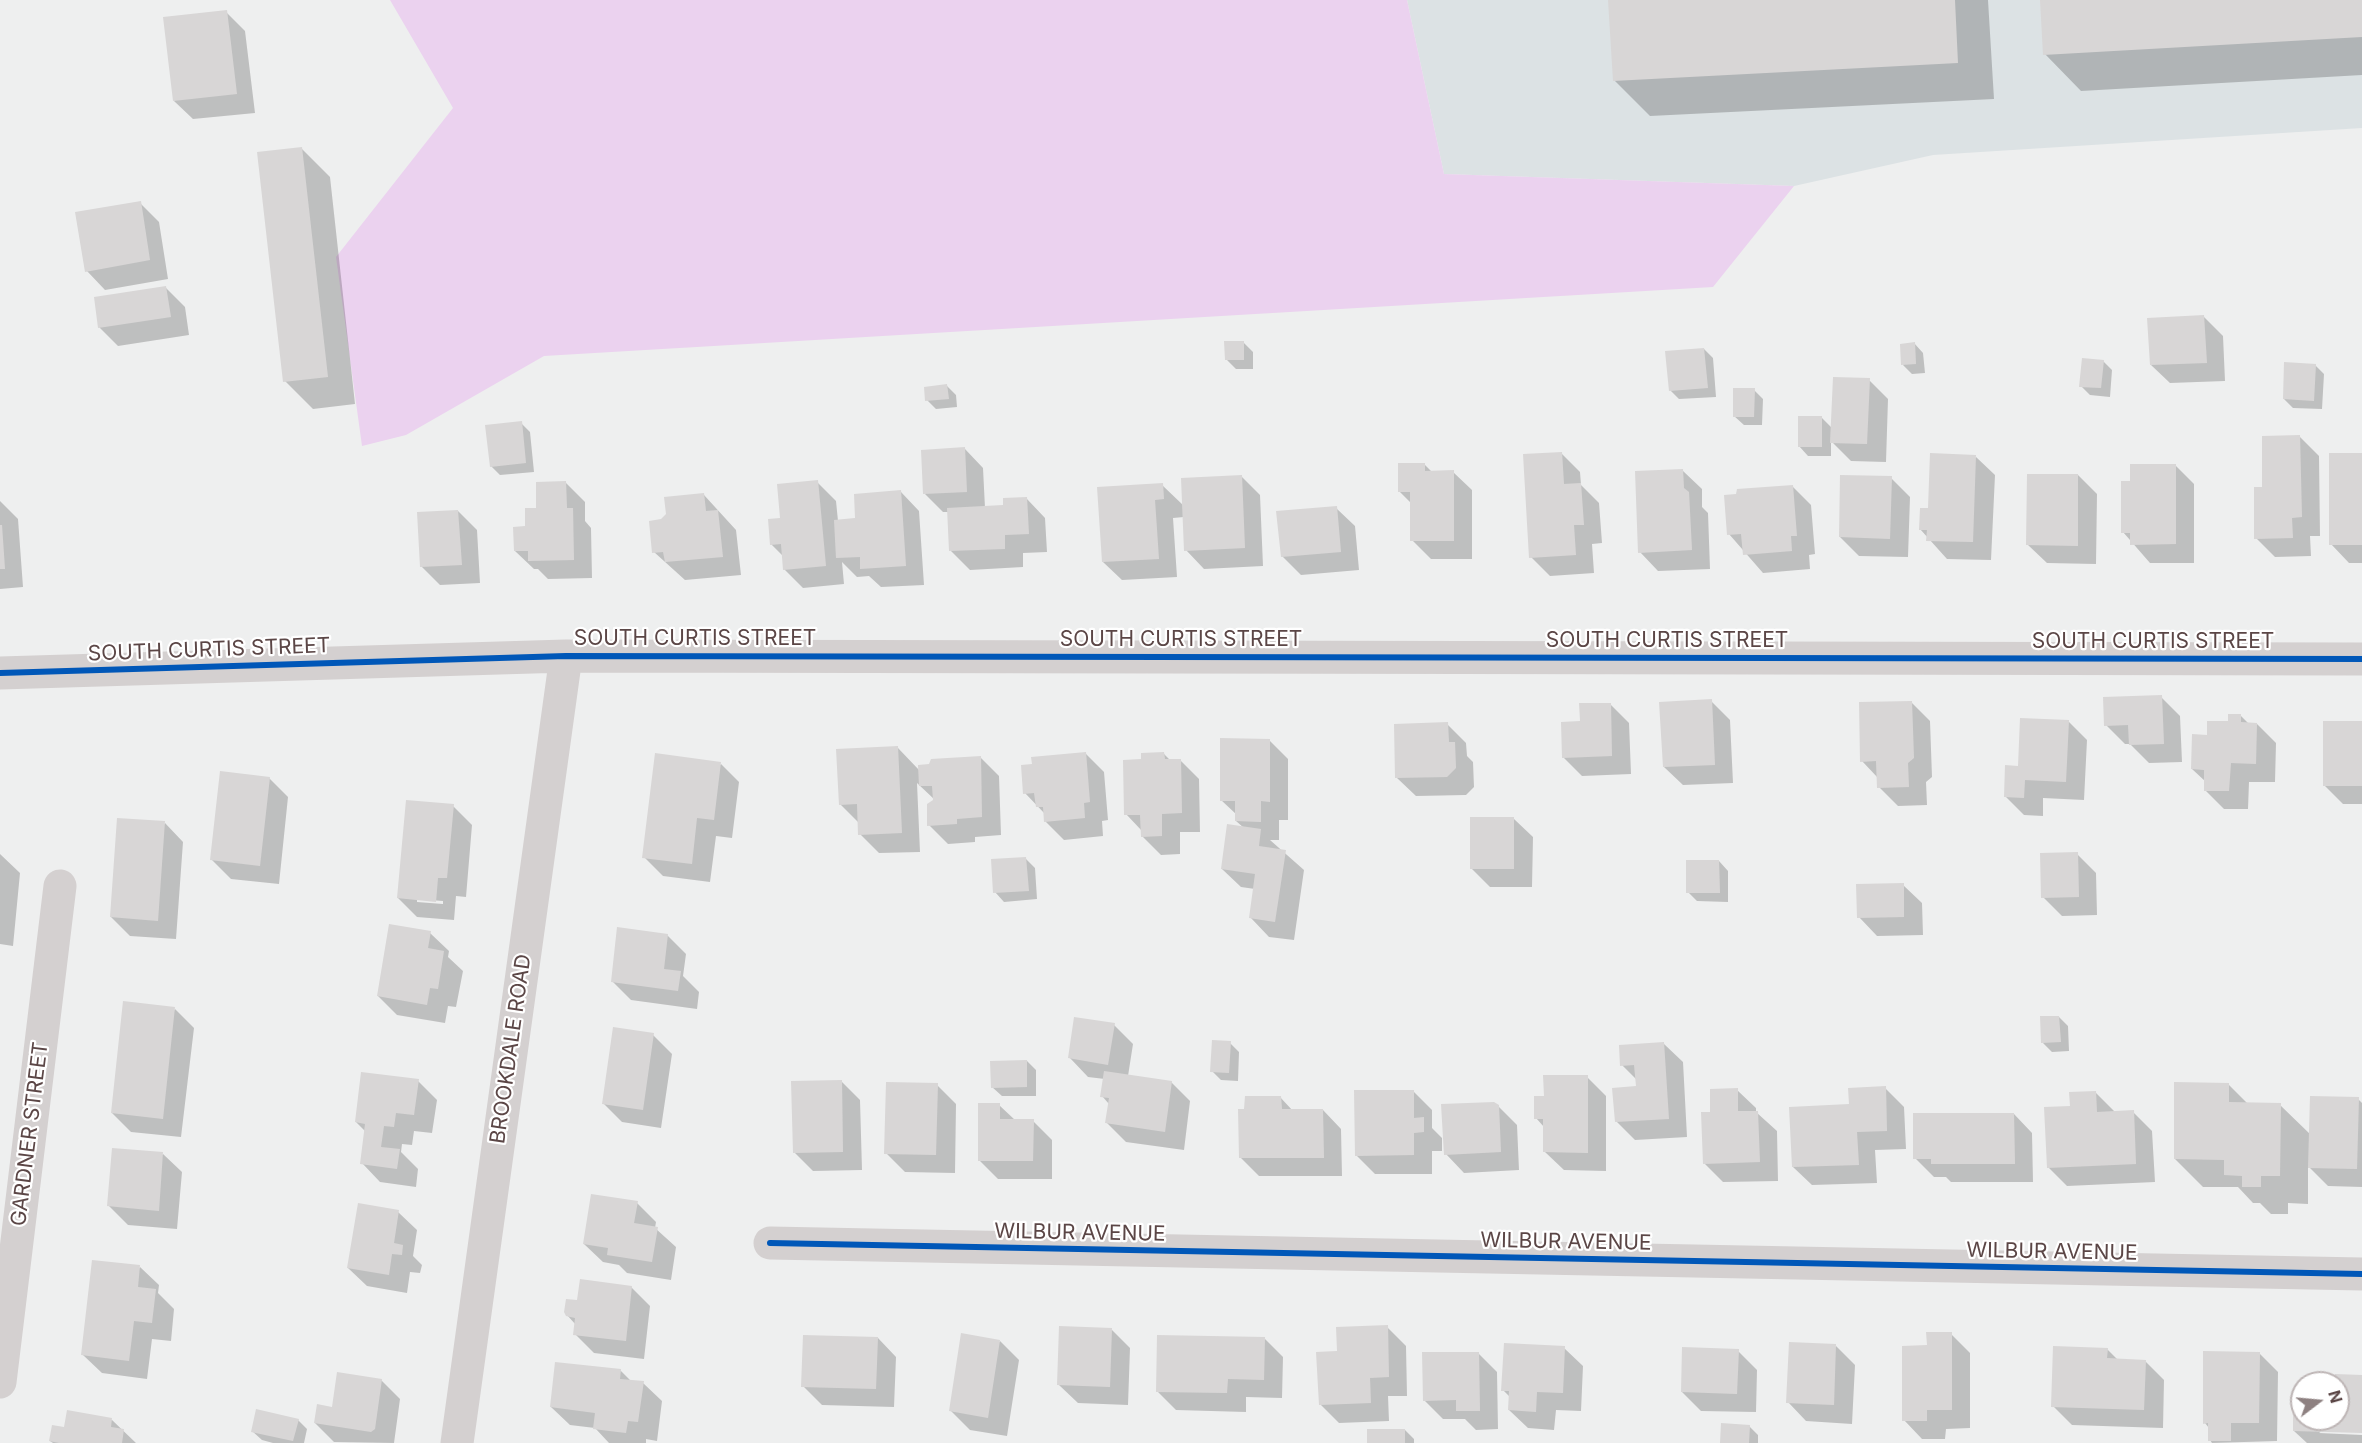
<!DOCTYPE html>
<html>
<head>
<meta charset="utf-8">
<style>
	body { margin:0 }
	#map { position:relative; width:2362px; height:1443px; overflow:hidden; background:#eeefef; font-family:Inter,sans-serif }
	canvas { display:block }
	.north { position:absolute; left:2290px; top:1371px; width:60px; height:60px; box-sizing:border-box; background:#fff; border:2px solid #bdb5b5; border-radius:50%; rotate:74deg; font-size:16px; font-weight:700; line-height:24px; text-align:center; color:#5b4646 }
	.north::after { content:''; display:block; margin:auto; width:21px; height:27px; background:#8e8181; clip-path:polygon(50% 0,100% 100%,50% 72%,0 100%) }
</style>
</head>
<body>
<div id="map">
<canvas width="2362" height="1443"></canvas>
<div class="north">N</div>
</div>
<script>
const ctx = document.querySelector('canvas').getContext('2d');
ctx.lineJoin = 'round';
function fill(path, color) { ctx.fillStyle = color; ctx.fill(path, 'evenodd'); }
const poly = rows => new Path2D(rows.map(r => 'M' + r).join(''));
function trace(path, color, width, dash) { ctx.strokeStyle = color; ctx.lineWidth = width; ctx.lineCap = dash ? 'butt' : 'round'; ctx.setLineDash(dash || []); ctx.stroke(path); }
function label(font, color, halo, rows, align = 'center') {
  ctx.font = font + ' Inter,sans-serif'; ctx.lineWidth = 4.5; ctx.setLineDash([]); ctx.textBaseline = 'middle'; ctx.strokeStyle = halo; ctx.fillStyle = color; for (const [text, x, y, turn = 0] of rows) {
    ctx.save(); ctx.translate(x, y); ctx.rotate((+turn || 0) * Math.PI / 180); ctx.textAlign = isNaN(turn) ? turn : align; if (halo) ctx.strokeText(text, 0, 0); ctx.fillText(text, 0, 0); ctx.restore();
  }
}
fill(poly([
	[1407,0,2362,0,2362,128,1933,155,1794,186,1444,174]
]), '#dce2e4');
fill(poly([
	[390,0,1407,0,1444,174,1794,186,1713,287,544,356,406,435,362,446,336,257,453,108]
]), '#ebd2ef');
fill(poly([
	[1609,0,1988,0,1994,99,1650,116,1614,80],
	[2042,0,2362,0,2362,75,2081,91,2045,54],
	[226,12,245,31,255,113,193,119,174,101],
	[302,149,330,177,355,404,313,409,285,381],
	[140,203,159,222,168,279,105,290,87,271],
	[166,288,185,307,189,335,118,346,99,327],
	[2204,317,2223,336,2225,381,2170,383,2151,365],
	[1243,342,1253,352,1253,369,1236,369,1227,360],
	[1914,343,1923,353,1925,373,1912,374,1903,365],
	[1704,349,1713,358,1716,397,1679,399,1670,390],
	[2103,361,2112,370,2110,397,2090,395,2081,386],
	[2315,365,2324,374,2322,409,2293,408,2284,399],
	[1869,380,1888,399,1886,462,1851,461,1831,441,1831,456,1808,456,1799,446,1822,418,1833,429],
	[947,386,956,395,957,407,936,409,927,400],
	[1754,390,1763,399,1762,425,1744,425,1734,416],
	[521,423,530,432,534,472,500,475,491,466],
	[2300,437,2319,456,2320,536,2310,536,2311,556,2275,557,2256,538,2264,489],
	[965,449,983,468,985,508,1005,507,1027,499,1045,518,1047,552,1023,553,1023,567,970,570,951,551,948,512,943,512,925,494],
	[1561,453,1580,472,1581,485,1599,503,1602,543,1592,544,1594,573,1550,576,1531,557],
	[2362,454,2362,563,2349,563,2331,544],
	[1976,457,1995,475,1991,560,1947,559,1920,529,1929,510],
	[1424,464,1432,472,1453,472,1472,490,1472,559,1431,559,1412,540,1412,504,1399,491],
	[2175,465,2194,484,2194,563,2150,563,2123,532],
	[1683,471,1702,489,1702,507,1708,513,1710,569,1658,571,1640,552],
	[2078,475,2097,494,2096,564,2047,563,2028,545],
	[1241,476,1260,495,1263,566,1204,569,1186,550,1184,517,1173,518,1177,577,1122,580,1103,562,1162,485,1184,506],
	[1891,478,1910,497,1908,557,1859,556,1840,537],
	[817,482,836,501,838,521,857,520,901,492,919,511,924,585,881,587,869,576,857,577,842,562,844,584,803,588,784,569,783,556,771,544,781,519],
	[566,483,585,502,585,521,591,528,592,578,548,579,538,569,534,569,515,551,538,510],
	[1792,486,1811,505,1815,554,1809,555,1810,569,1763,573,1729,534],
	[704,495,736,530,741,575,685,580,654,552,662,521],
	[0,501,18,519,23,587,0,589],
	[1336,508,1355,526,1359,570,1301,575,1282,556],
	[458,511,477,530,480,583,440,585,421,566],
	[2161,697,2180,716,2182,762,2149,763,2130,744,2125,744,2106,725],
	[1711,701,1730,720,1733,783,1683,785,1664,767],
	[1911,702,1930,721,1932,777,1926,782,1927,805,1898,806,1879,787,1878,778,1862,761],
	[1610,704,1629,723,1631,774,1582,776,1563,757,1581,723],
	[2241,716,2249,724,2257,724,2276,743,2275,782,2249,782,2248,809,2224,809,2205,790,2206,782,2192,769,2208,736],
	[2068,721,2087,740,2084,800,2043,798,2043,816,2024,815,2005,796,2019,767],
	[2362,722,2362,804,2343,804,2324,785],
	[1447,724,1466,743,1467,756,1473,762,1474,787,1466,795,1416,796,1397,778],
	[1269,740,1288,759,1288,820,1279,820,1279,840,1270,840,1304,870,1294,940,1269,937,1251,918,1255,889,1241,887,1222,869,1244,828,1236,821,1237,815,1221,800],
	[898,748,919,770,980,757,999,776,1001,835,975,837,975,842,948,844,929,825,935,800,917,783,920,852,879,853,860,834,859,823,840,804],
	[1085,753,1104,772,1108,820,1102,821,1103,836,1064,840,1045,821,1045,814,1025,793],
	[1164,754,1170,760,1180,760,1199,779,1200,832,1180,832,1180,854,1161,855,1142,836,1142,831,1126,814,1142,761],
	[721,764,739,782,732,838,716,836,710,882,663,876,644,857],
	[269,778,288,797,279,884,231,879,212,860],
	[453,806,472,825,466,897,456,896,454,920,417,917,398,898],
	[417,899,443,901,443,904,417,902],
	[1514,819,1533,837,1532,887,1490,887,1471,868],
	[165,823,183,842,176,939,130,936,111,917],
	[0,854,20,873,13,946,0,944],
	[2077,854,2096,873,2097,915,2062,916,2043,897],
	[1026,859,1035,868,1037,899,1004,902,995,892],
	[1719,861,1728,871,1728,902,1697,901,1688,892],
	[1903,885,1922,903,1923,935,1877,936,1859,917],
	[430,933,449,951,448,957,463,971,456,1007,448,1006,445,1023,397,1015,378,996],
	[667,935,686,954,683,976,699,992,697,1009,631,1000,612,981],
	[175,1009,194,1028,181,1137,131,1132,112,1113],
	[2059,1017,2068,1026,2069,1051,2052,1052,2043,1043],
	[1114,1025,1133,1044,1128,1076,1171,1082,1190,1101,1184,1150,1126,1142,1107,1123,1109,1104,1102,1096,1105,1079,1088,1077,1070,1058],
	[653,1035,672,1054,661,1128,622,1122,603,1103],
	[1230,1043,1239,1052,1238,1081,1221,1080,1212,1071],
	[1664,1044,1683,1062,1687,1137,1635,1140,1616,1121,1637,1087,1637,1080,1622,1065],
	[1027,1061,1036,1070,1036,1096,1002,1096,992,1087],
	[1587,1077,1606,1096,1606,1171,1564,1170,1545,1152,1544,1127,1536,1118],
	[418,1081,437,1100,432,1133,414,1131,412,1145,402,1144,401,1152,418,1169,416,1187,380,1182,362,1163,365,1131,356,1122],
	[841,1081,860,1100,862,1170,813,1171,794,1152],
	[2228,1084,2248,1104,2280,1105,2311,1135,2358,1099,2362,1103,2362,1187,2328,1186,2308,1166,2308,1204,2288,1203,2288,1214,2271,1214,2260,1203,2253,1203,2238,1187,2203,1187,2175,1159],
	[937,1085,956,1104,955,1173,905,1172,886,1153],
	[1885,1088,1904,1107,1906,1149,1875,1150,1877,1183,1812,1185,1793,1167,1851,1106],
	[1737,1090,1756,1108,1756,1112,1777,1131,1778,1181,1723,1182,1704,1163,1712,1113],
	[1413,1091,1432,1110,1432,1128,1442,1138,1442,1151,1432,1151,1432,1174,1375,1174,1356,1155],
	[2095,1092,2114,1111,2133,1112,2152,1131,2155,1182,2067,1186,2048,1167,2071,1107],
	[1280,1097,1293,1111,1323,1110,1341,1129,1342,1176,1259,1176,1240,1157],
	[999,1105,1015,1120,1033,1121,1052,1140,1052,1179,998,1179,979,1160],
	[1498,1106,1517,1125,1519,1170,1464,1173,1446,1154],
	[2014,1114,2032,1133,2033,1182,1951,1182,1946,1177,1934,1177,1915,1158],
	[163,1154,182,1172,177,1229,128,1225,109,1206],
	[637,1203,656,1222,655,1228,676,1247,671,1280,627,1273,619,1265,603,1262,584,1244],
	[398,1212,417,1230,413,1256,422,1265,420,1273,410,1272,407,1293,367,1286,348,1268],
	[140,1267,159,1285,158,1293,174,1309,171,1341,152,1339,147,1379,102,1373,83,1355],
	[631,1287,650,1306,644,1359,594,1353,575,1334,576,1325,567,1315,578,1301],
	[1387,1327,1406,1346,1407,1396,1388,1396,1389,1421,1339,1423,1320,1404],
	[1111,1329,1130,1348,1128,1405,1078,1403,1059,1385],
	[1951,1334,1970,1353,1970,1428,1946,1429,1945,1439,1922,1439,1904,1420],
	[878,1338,896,1357,894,1407,822,1405,803,1386],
	[1264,1338,1283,1357,1282,1398,1246,1397,1246,1412,1176,1410,1157,1391],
	[1000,1341,1019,1360,1007,1436,970,1430,951,1411],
	[1836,1346,1855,1365,1852,1424,1806,1421,1788,1402],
	[1564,1348,1583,1366,1581,1411,1556,1410,1554,1430,1528,1428,1509,1410,1510,1397,1503,1390],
	[2107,1349,2118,1360,2145,1361,2164,1380,2163,1428,2072,1425,2053,1406],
	[1738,1351,1757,1370,1756,1412,1701,1411,1682,1392],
	[1478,1353,1497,1372,1498,1429,1476,1430,1465,1419,1443,1419,1424,1400],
	[2259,1353,2278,1372,2277,1441,2212,1443,2210,1440,2209,1428,2205,1423],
	[620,1370,631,1381,643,1383,662,1401,657,1441,646,1439,646,1443,609,1443,595,1428,570,1425,551,1407],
	[2362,1376,2362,1432,2322,1431,2319,1433,2362,1435,2362,1443,2307,1443,2294,1431,2302,1392,2302,1419,2338,1419,2338,1383,2336,1383],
	[381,1380,400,1399,394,1443,334,1442,315,1423,334,1408],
	[112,1420,136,1443,53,1443,50,1441,65,1429],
	[298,1420,307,1429,304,1443,273,1443,262,1440,252,1431],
	[1749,1426,1758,1435,1758,1443,1721,1443],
	[1405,1430,1414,1439,1414,1443,1368,1443]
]), '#0003');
fill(poly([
	[1608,0,1955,0,1958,63,1613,81],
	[2040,0,2362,0,2362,37,2043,55],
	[227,10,237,94,173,101,163,17],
	[302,147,328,377,283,382,257,152],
	[141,201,150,260,85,272,75,212],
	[166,286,171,317,98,328,94,297],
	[2204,315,2207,363,2150,365,2147,318],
	[1224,341,1244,341,1244,360,1225,360],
	[1915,342,1916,364,1901,365,1900,344],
	[1704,348,1708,388,1669,391,1665,351],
	[2082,358,2104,360,2101,388,2079,387],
	[2284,362,2316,364,2314,401,2283,399],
	[1833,377,1870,378,1867,444,1830,443],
	[947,384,949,399,925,401,924,387],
	[1733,388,1755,388,1754,417,1733,417],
	[1798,416,1822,416,1822,447,1798,447],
	[522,421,526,463,490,467,485,425],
	[2300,435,2302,517,2292,518,2293,538,2254,539,2254,487,2262,487,2262,436],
	[965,447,967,492,923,494,921,450],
	[1562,452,1564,484,1581,483,1584,525,1574,525,1576,555,1529,558,1523,454],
	[1930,453,1976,455,1973,542,1926,541,1927,530,1919,530,1920,508,1928,508],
	[2329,453,2362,453,2362,545,2329,545],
	[1398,463,1425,463,1425,471,1454,470,1454,541,1410,541,1410,492,1398,492],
	[2130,464,2176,464,2176,544,2130,545,2130,533,2121,533,2121,481,2130,481],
	[1683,469,1684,488,1689,492,1692,550,1638,553,1635,471],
	[2027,474,2078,474,2078,546,2026,545],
	[1242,475,1245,548,1184,551,1181,478],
	[1840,475,1892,476,1890,539,1839,537],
	[818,480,826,566,783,570,781,544,770,545,768,519,780,518,777,484],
	[566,481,567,508,573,508,574,560,528,561,528,551,514,551,513,527,525,526,525,508,536,508,536,482],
	[1163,483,1164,499,1155,500,1159,559,1102,562,1097,487],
	[1793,485,1797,536,1791,536,1792,551,1743,555,1741,534,1727,535,1724,495,1736,494,1737,489],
	[901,490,906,566,860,569,860,557,836,558,834,520,855,518,854,494],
	[704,493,706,511,718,510,723,557,665,562,663,552,652,553,649,521,661,519,666,514,664,497],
	[1027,497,1029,534,1005,535,1005,549,949,551,947,508,1003,505,1003,498],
	[1337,506,1341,552,1281,557,1276,511],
	[458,510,462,565,420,567,417,512],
	[0,525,2,525,5,569,0,569],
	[2162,695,2164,744,2129,745,2128,725,2104,726,2103,697],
	[1712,699,1715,765,1663,767,1659,702],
	[1912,701,1914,758,1908,763,1909,787,1877,788,1876,761,1860,762,1859,702],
	[1579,703,1611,703,1612,756,1562,758,1561,722,1580,721],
	[2228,714,2241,714,2241,722,2257,723,2256,764,2231,763,2229,791,2204,791,2204,770,2191,769,2192,734,2207,735,2207,721,2228,721],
	[2020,718,2069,720,2066,782,2025,780,2024,798,2004,797,2005,765,2018,766],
	[2323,721,2362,721,2362,786,2323,786],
	[1448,722,1449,742,1455,742,1456,768,1447,777,1395,778,1394,724],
	[1220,738,1270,739,1270,802,1261,801,1261,822,1235,821,1235,801,1220,801],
	[898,746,902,833,858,835,857,804,839,805,836,749],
	[1086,752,1090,802,1084,803,1085,818,1044,822,1043,807,1036,807,1034,793,1023,794,1021,765,1032,764,1031,757],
	[1164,752,1165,759,1181,759,1182,813,1162,814,1162,836,1141,837,1140,815,1124,815,1123,760,1141,759,1141,753],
	[655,753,721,762,714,820,697,818,692,864,642,858],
	[981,756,982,817,957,819,957,824,927,826,927,804,933,800,932,786,919,786,918,765,929,764,931,759],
	[220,771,270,777,260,866,210,860],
	[406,800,454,804,447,878,438,878,436,902,397,898],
	[1470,817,1514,817,1514,869,1470,869],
	[117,818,165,821,158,921,110,917],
	[1227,824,1261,829,1259,846,1286,850,1275,922,1249,918,1255,874,1221,869],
	[2078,852,2079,897,2041,898,2040,853],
	[1026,857,1029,891,993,893,991,859],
	[1686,860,1719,860,1720,893,1686,893],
	[1904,883,1904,917,1857,918,1856,884],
	[389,924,431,931,428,948,444,951,438,989,430,988,427,1005,377,996],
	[617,927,668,934,664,969,681,971,678,991,611,982],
	[123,1001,175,1007,163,1119,111,1113],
	[2040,1016,2059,1016,2061,1042,2041,1043],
	[1074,1017,1115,1023,1108,1065,1068,1058],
	[613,1027,654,1033,643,1110,602,1104],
	[1212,1040,1231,1041,1229,1073,1210,1072],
	[1664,1042,1669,1119,1615,1122,1612,1088,1636,1086,1634,1065,1620,1066,1619,1045],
	[1027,1060,1027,1087,991,1088,990,1061],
	[1104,1071,1172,1081,1165,1132,1105,1123,1109,1098,1100,1097],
	[361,1072,419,1079,414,1115,396,1113,394,1127,384,1126,381,1147,400,1149,397,1169,360,1164,365,1124,355,1122],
	[1543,1075,1588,1075,1588,1153,1543,1152,1543,1119,1534,1119,1534,1096,1544,1096],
	[842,1080,843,1152,793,1153,791,1081],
	[886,1082,938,1083,936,1155,884,1154],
	[2174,1082,2229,1083,2229,1102,2281,1103,2280,1176,2261,1176,2261,1187,2242,1187,2242,1176,2224,1175,2224,1160,2174,1159],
	[1886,1086,1887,1131,1857,1132,1859,1165,1792,1167,1789,1107,1849,1104,1848,1088],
	[1738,1088,1738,1111,1758,1111,1760,1162,1703,1164,1701,1112,1710,1112,1710,1089],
	[1354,1090,1414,1090,1414,1118,1424,1117,1424,1132,1414,1133,1414,1155,1355,1156],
	[2096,1091,2097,1112,2134,1110,2136,1164,2047,1168,2044,1107,2070,1106,2069,1092],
	[1245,1096,1281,1096,1282,1109,1323,1109,1324,1158,1239,1158,1238,1109,1244,1109],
	[2310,1096,2359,1097,2357,1169,2308,1168],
	[1494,1102,1499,1105,1501,1152,1444,1155,1441,1104],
	[978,1103,1000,1103,1000,1119,1034,1119,1033,1161,978,1161],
	[1913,1113,2014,1113,2015,1164,1931,1164,1931,1159,1913,1159],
	[112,1148,163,1152,159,1211,107,1206],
	[591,1194,638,1201,634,1223,658,1227,652,1262,607,1255,608,1248,583,1244],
	[358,1203,399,1210,394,1243,403,1245,402,1255,392,1254,389,1275,347,1268],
	[92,1260,140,1265,138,1287,156,1289,152,1323,134,1321,129,1361,81,1355],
	[580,1279,632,1286,626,1341,573,1335,575,1318,566,1316,564,1312,566,1299,577,1300],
	[1388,1325,1389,1377,1370,1378,1371,1403,1319,1405,1316,1352,1337,1351,1336,1327],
	[1059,1326,1112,1328,1110,1387,1057,1385],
	[1926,1332,1952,1332,1952,1410,1927,1410,1927,1421,1902,1421,1902,1346,1927,1345],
	[961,1333,1000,1340,988,1418,949,1411],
	[803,1335,878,1337,876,1389,801,1387],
	[1157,1335,1265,1337,1264,1380,1228,1379,1227,1393,1156,1392],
	[1789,1342,1836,1344,1834,1405,1786,1403],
	[1504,1343,1565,1346,1563,1393,1537,1392,1536,1412,1508,1410,1509,1391,1501,1391],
	[2053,1346,2108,1348,2107,1358,2146,1360,2144,1410,2051,1407],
	[1682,1347,1739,1349,1737,1394,1681,1392],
	[2203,1351,2260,1352,2259,1423,2231,1423,2231,1441,2208,1441,2208,1423,2203,1424],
	[1422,1352,1479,1352,1480,1411,1456,1411,1456,1400,1423,1401],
	[555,1362,621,1369,620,1379,644,1381,638,1422,628,1421,626,1433,593,1429,595,1413,550,1407],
	[337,1372,382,1379,375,1429,371,1432,314,1423,317,1404,332,1407],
	[2335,1374,2362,1375,2362,1433,2293,1431,2293,1404,2299,1400,2299,1390,2302,1390,2302,1419,2338,1419,2338,1383,2334,1383],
	[256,1409,299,1419,293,1441,251,1432],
	[67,1410,112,1418,111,1427,124,1429,122,1443,59,1443,49,1441,52,1425,64,1427],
	[1721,1423,1750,1425,1749,1443,1720,1443],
	[1367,1429,1405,1429,1405,1443,1367,1443]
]), '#d8d6d6');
trace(poly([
	[0,673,566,656,2362,659],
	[770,1243,2362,1274],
	[0,1382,60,886],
	[457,1443,566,656]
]), '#d4d0d0', 33);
trace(poly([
	[0,673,566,656,2362,659],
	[770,1243,2362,1274]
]), '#0057b8', 6);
label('21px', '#5b4646', '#fff', [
	["SOUTH CURTIS STREET",695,639],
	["SOUTH CURTIS STREET",1181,640],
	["SOUTH CURTIS STREET",1667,641],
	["SOUTH CURTIS STREET",2153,642],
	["SOUTH CURTIS STREET",209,650,-2],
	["BROOKDALE ROAD",511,1049,-82],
	["GARDNER STREET",30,1134,-83],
	["WILBUR AVENUE",1080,1233,1],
	["WILBUR AVENUE",1566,1242,1],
	["WILBUR AVENUE",2052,1252,1]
]);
</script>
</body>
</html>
